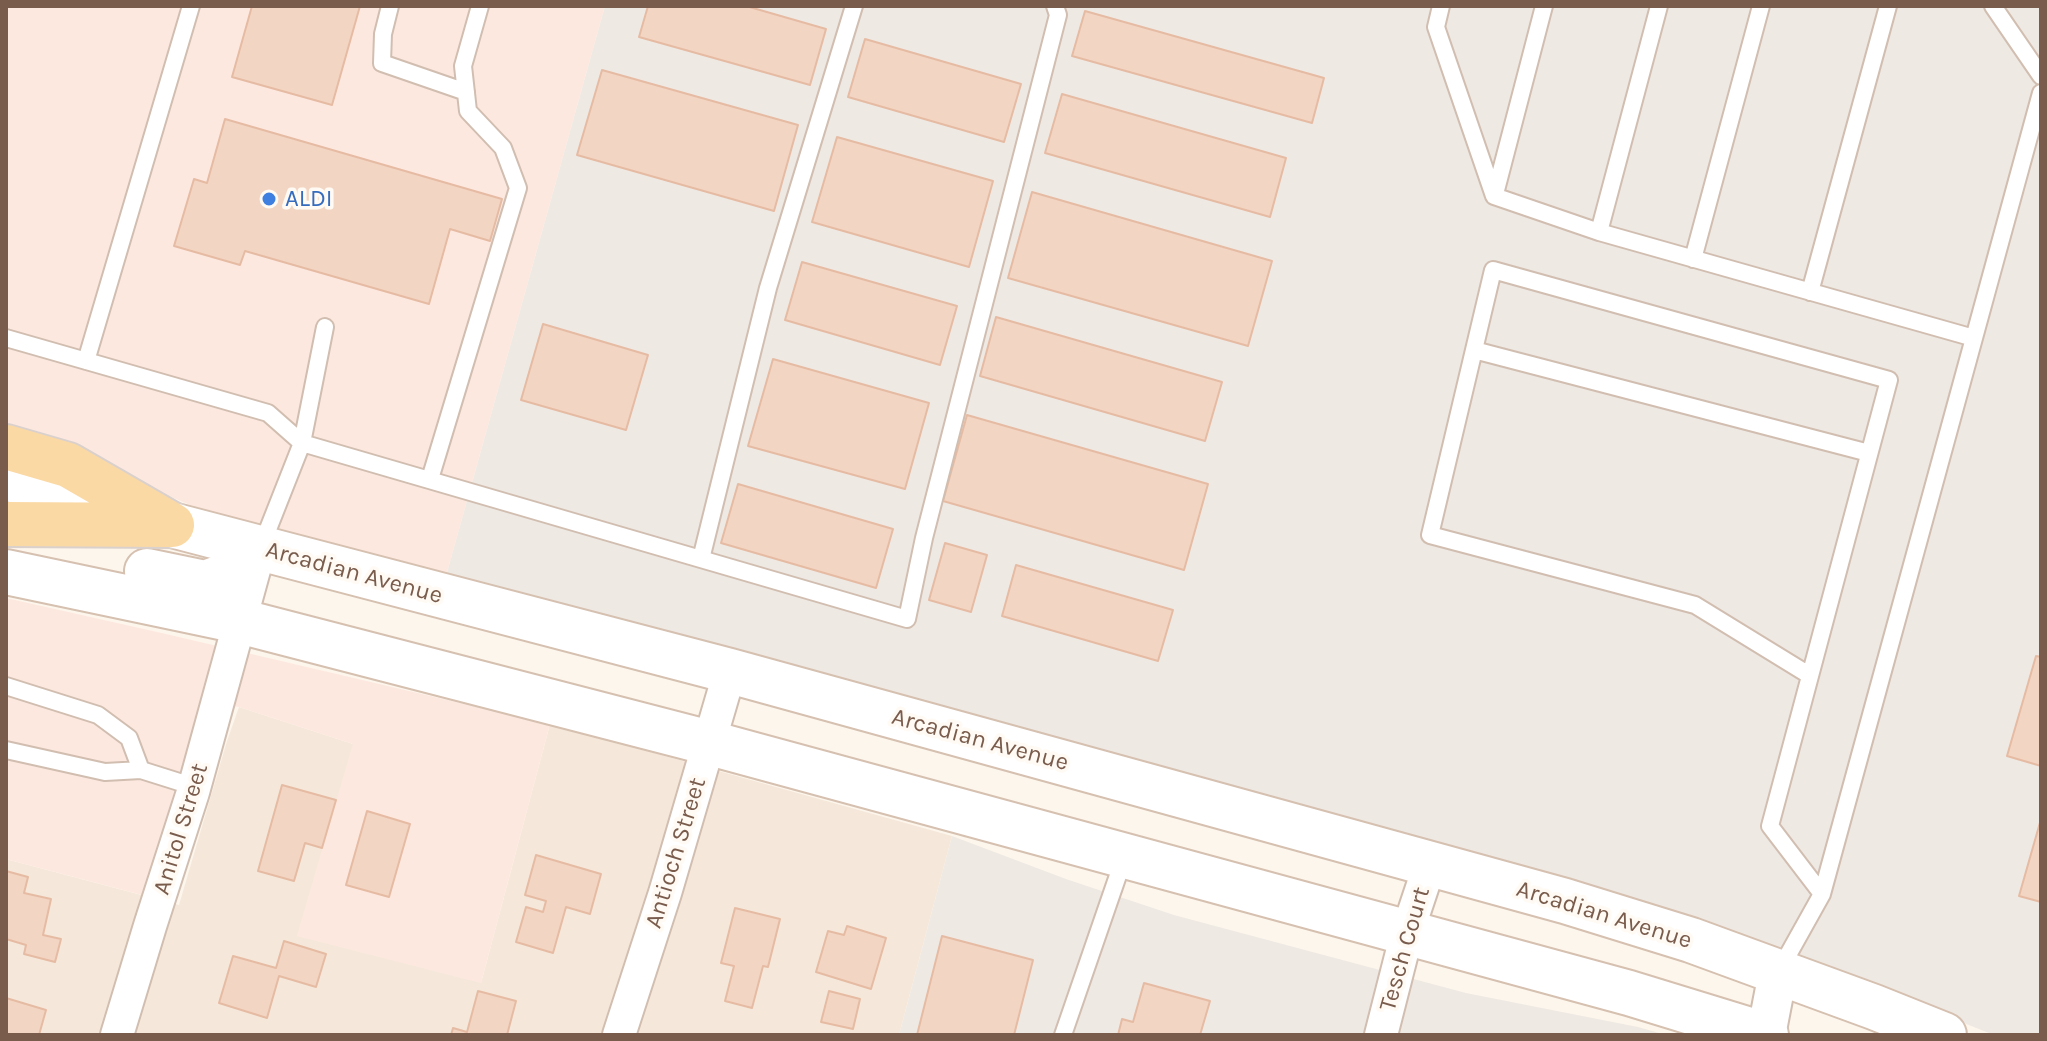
<!DOCTYPE html>
<html>
<head>
<meta charset="utf-8">
<style>
	body { margin:0 }
	#map { position:relative; width:2047px; height:1041px; overflow:hidden; background:#fdf6ec; font-family:Karla,sans-serif }
	canvas { display:block }
	.frame { position:absolute; inset:0; border:8px solid #7a5c4d; pointer-events:none }
</style>
</head>
<body>
<div id="map">
<canvas width="2047" height="1041"></canvas>
<div class="frame"></div>
</div>
<script>
const ctx = document.querySelector('canvas').getContext('2d');
ctx.lineJoin = 'round';
function fill(path, color) { ctx.fillStyle = color; ctx.fill(path, 'evenodd'); }
const poly = rows => new Path2D(rows.map(r => 'M' + r).join(''));
function trace(path, color, width, dash) { ctx.strokeStyle = color; ctx.lineWidth = width; ctx.lineCap = dash ? 'butt' : 'round'; ctx.setLineDash(dash || []); ctx.stroke(path); }
function label(font, color, halo, rows, align = 'center') {
  ctx.font = font + ' Karla,sans-serif'; ctx.lineWidth = 7; ctx.setLineDash([]); ctx.textBaseline = 'middle'; ctx.strokeStyle = halo; ctx.fillStyle = color; for (const [text, x, y, turn = 0] of rows) {
    ctx.save(); ctx.translate(x, y); ctx.rotate((+turn || 0) * Math.PI / 180); ctx.textAlign = isNaN(turn) ? turn : align; if (halo) ctx.strokeText(text, 0, 0); ctx.fillText(text, 0, 0); ctx.restore();
  }
}
fill(poly([
	[239,707,353,744,481,983,550,724,952,836,899,1035,6,1035,6,859,179,905,227,741]
]), '#f5e8da');
fill(poly([
	[6,6,605,6,446,576,212,514,118,475,6,437],
	[6,598,166,634,550,724,481,983,297,936,353,744,239,707,203,702,146,896,6,859]
]), '#fde8e0');
fill(poly([
	[605,6,2041,6,2041,1035,1994,1035,1858,981,1667,913,1490,856,446,576],
	[952,836,1066,879,1174,915,1466,993,1638,1027,1666,1035,899,1035]
]), '#efe9e4');
const building = poly([
	[252,6,360,6,332,105,232,77,252,6],
	[648,6,746,6,826,29,810,85,639,37,648,6],
	[1085,11,1324,78,1312,123,1072,56,1085,11],
	[865,39,1021,84,1004,142,848,97,865,39],
	[602,70,798,125,774,211,577,155,602,70],
	[1062,94,1286,158,1270,217,1045,153,1062,94],
	[225,119,502,199,490,241,450,229,429,304,245,251,240,265,174,246,194,179,207,183,225,119],
	[837,137,993,181,969,267,812,222,837,137],
	[1032,192,1272,261,1248,346,1008,278,1032,192],
	[802,262,957,306,940,365,785,320,802,262],
	[996,317,1222,382,1205,441,980,376,996,317],
	[543,324,648,355,626,430,521,400,543,324],
	[773,359,929,403,905,489,748,446,773,359],
	[967,415,1208,484,1184,570,943,501,967,415],
	[738,484,893,529,876,588,721,543,738,484],
	[945,543,987,555,971,612,929,600,945,543],
	[1016,565,1173,610,1158,661,1002,616,1016,565],
	[2036,656,2041,657,2041,766,2007,756,2036,656],
	[282,785,336,800,322,848,305,843,294,881,258,871,282,785],
	[367,811,410,824,389,897,346,885,367,811],
	[2041,819,2041,902,2019,896,2041,819],
	[536,855,601,874,590,914,566,907,553,953,516,942,526,907,543,912,546,901,525,895,536,855],
	[6,871,28,877,24,893,51,899,43,935,61,939,55,962,24,954,26,945,6,939,6,871],
	[735,908,780,919,768,967,763,966,752,1008,725,1001,734,966,721,963,735,908],
	[847,926,886,938,871,989,816,972,828,931,844,935,847,926],
	[942,936,1033,960,1014,1035,917,1035,942,936],
	[284,941,326,954,316,987,279,976,267,1018,219,1003,233,956,276,968,284,941],
	[1144,983,1210,1001,1200,1035,1118,1035,1122,1019,1133,1022,1144,983],
	[478,991,516,1001,507,1035,451,1035,453,1028,467,1032,478,991],
	[829,991,860,999,853,1029,821,1022,829,991],
	[6,998,46,1010,39,1035,6,1035,6,998]
]);
fill(building, '#f3d5c3');
trace(building, '#e6bba3', 2);
const service = poly([
	[390,6,383,34,382,63,466,92],
	[1441,6,1436,27,1494,196,1599,232,1974,338],
	[1993,6,2041,76],
	[1495,194,1544,6],
	[1599,232,1659,6],
	[1693,259,1761,6],
	[1810,292,1888,6],
	[6,338,268,413,302,443,907,619,924,538,1058,15,1055,6],
	[1474,350,1869,453],
	[86,361,191,6],
	[430,479,518,188,503,148,468,111,463,66,480,6],
	[261,547,302,443,325,327],
	[701,559,768,288,854,6],
	[1809,675,1695,605,1430,535,1493,270,1889,380,1770,826,1822,894],
	[6,686,98,715,129,738,141,770],
	[6,750,105,772,141,770,195,787],
	[1779,971,1822,894,2041,93],
	[1063,1035,1124,858]
]);
const minor = poly([
	[117,1035,150,926,193,792,260,548],
	[619,1035,665,893,730,671],
	[1381,1035,1407,933,1430,864]
]);
const tertiary = poly([
	[1766,1035,1778,973]
]);
const secondary = poly([
	[6,478,172,525,730,671,1565,901,1691,940,1874,1007,1944,1035],
	[147,571,205,583,233,573,260,548],
	[6,572,239,621,710,743,1629,993,1766,1035]
]);
const primary = poly([
	[6,447,68,465,172,525],
	[6,524,170,525]
]);
trace(service, '#d1beb0', 20);
trace(minor, '#d1beb0', 36);
trace(tertiary, '#d1beb0', 42);
trace(secondary, '#d6c0b0', 48);
trace(primary, '#dad1cd', 48);
trace(service, '#fff', 16);
trace(minor, '#fff', 32);
trace(tertiary, '#fff', 38);
trace(secondary, '#fff', 44);
trace(primary, '#fbd9a5', 44);
for (const [x, y, r, color] of [
	[269,199,8,"#3f7fe0"]
]) { const dot = new Path2D(); dot.arc(x, y, r, 0, 2 * Math.PI); ctx.fillStyle = color; ctx.fill(dot); trace(dot, '#fffaf3', 3); }
label('24px', '#366cbe', '#fffaf3', [
	["ALDI",285,199]
], 'left');
label('24px', '#7a5c4d', '#fffaf3', [
	["Arcadian Avenue",354,573,15],
	["Arcadian Avenue",980,740,15],
	["Anitol Street",181,829,-73],
	["Antioch Street",676,853,-73],
	["Arcadian Avenue",1604,915,17],
	["Tesch Court",1405,949,-74]
]);
</script>
</body>
</html>
